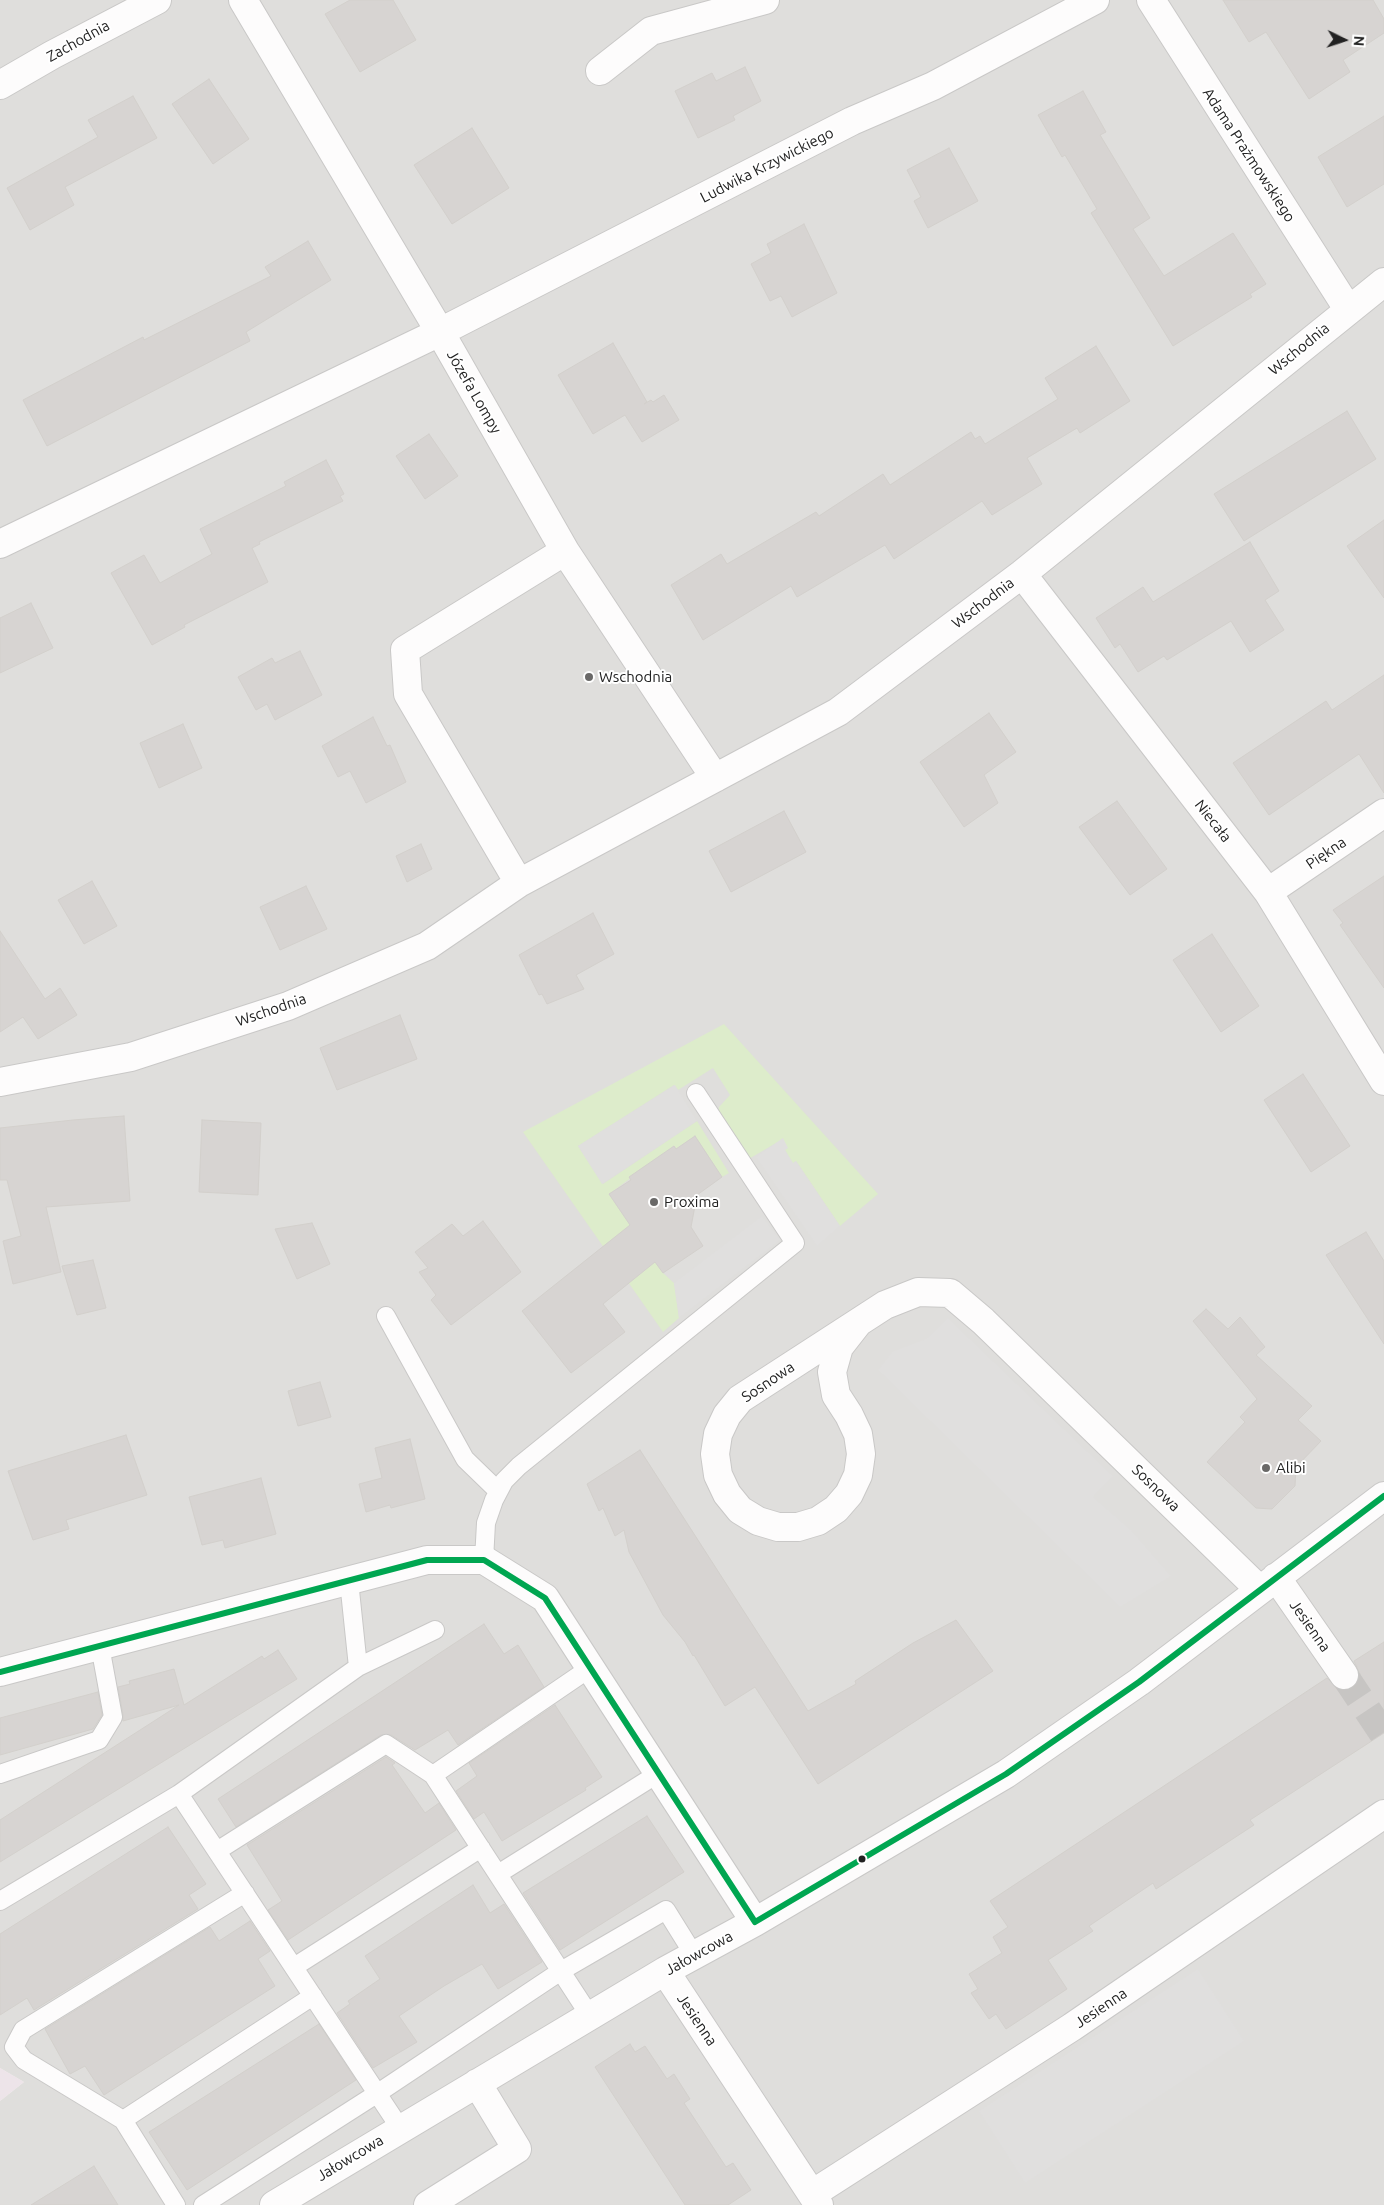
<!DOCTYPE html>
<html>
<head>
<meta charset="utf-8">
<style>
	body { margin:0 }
	#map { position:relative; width:1384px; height:2205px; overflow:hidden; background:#f0eeeb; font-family:Ubuntu,sans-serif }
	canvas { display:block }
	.north { position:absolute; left:1319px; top:15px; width:50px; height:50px; -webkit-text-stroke:4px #fff; paint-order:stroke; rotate:94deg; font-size:14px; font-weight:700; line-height:20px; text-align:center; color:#222 }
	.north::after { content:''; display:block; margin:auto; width:18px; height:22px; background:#222; clip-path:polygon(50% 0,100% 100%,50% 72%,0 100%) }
</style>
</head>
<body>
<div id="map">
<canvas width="1384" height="2205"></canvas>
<div class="north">N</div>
</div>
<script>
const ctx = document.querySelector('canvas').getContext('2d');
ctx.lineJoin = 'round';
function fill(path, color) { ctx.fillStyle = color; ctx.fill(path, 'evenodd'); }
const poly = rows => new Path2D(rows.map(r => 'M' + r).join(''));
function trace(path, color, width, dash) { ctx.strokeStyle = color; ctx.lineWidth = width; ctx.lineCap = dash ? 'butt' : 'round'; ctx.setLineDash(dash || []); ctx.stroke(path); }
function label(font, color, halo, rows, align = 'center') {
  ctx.font = font + ' Ubuntu,sans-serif'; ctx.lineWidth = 4; ctx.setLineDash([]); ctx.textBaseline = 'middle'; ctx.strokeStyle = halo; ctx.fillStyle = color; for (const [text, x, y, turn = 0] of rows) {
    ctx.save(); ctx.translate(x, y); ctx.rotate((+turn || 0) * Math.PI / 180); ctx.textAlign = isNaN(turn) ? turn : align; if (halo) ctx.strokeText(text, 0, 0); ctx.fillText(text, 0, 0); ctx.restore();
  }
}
fill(poly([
	[0,0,1384,0,1384,2205,0,2205,0,2101,24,2082,0,2068]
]), '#dfdedc');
fill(poly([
	[0,2068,24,2082,0,2101]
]), '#ede4e9');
fill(poly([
	[724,1024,878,1194,840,1226,796,1161,793,1164,785,1150,783,1139,747,1160,718,1112,719,1107,730,1095,713,1068,678,1090,674,1085,578,1146,603,1184,697,1121,729,1173,722,1177,695,1136,676,1149,674,1146,609,1194,663,1273,674,1283,679,1318,663,1332,523,1132]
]), '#ddeccb');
fill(poly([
	[675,1085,697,1121,602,1184,578,1146],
	[783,1138,788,1148,785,1150,793,1163,796,1161,840,1226,817,1246,756,1157],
	[762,1216,780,1240,679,1318,674,1283],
	[948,1318,1113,1476,1093,1497,1131,1530,1171,1576,1120,1607,878,1370,892,1352,926,1339],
	[1198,1969,1244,2041,1025,2183,979,2111]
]), '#e0dfde');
const building = poly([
	[350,0,393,0,416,40,360,72,325,14,350,0],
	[1223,0,1373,0,1384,19,1384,33,1343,60,1350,72,1309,99,1266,32,1249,42,1223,0],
	[745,67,761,101,733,116,735,120,698,138,675,91,712,73,716,81,745,67],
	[209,79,249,139,213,164,172,104,209,79],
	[1083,91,1106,132,1100,135,1150,218,1133,229,1164,276,1233,233,1266,284,1250,294,1252,297,1173,346,1091,213,1097,209,1065,155,1062,157,1038,115,1083,91],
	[133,96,157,138,65,187,74,205,30,230,7,188,98,137,88,120,133,96],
	[1384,116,1384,184,1347,207,1318,157,1384,116],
	[472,128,509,188,452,224,414,165,472,128],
	[949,148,978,201,928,228,914,201,921,197,907,170,949,148],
	[804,224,837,293,792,317,781,296,770,301,751,264,771,253,767,244,804,224],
	[308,241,331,280,246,332,250,341,47,446,23,400,143,337,144,340,271,276,265,267,308,241],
	[613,343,647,402,644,404,651,400,653,402,664,395,679,420,642,442,625,415,593,434,558,375,613,343],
	[1096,346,1130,401,1080,433,1077,428,1027,458,1042,484,992,515,982,501,894,559,885,545,797,597,791,586,703,640,671,585,721,554,727,564,816,512,819,516,883,474,890,485,971,432,975,439,980,436,985,444,1058,399,1045,378,1096,346],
	[1347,411,1376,459,1244,541,1214,494,1347,411],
	[429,434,458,476,425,499,396,456,429,434],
	[326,460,344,494,340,496,343,501,259,542,260,544,252,548,268,582,184,625,185,627,152,645,111,573,144,555,160,583,212,554,200,529,286,486,284,482,326,460],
	[1384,520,1384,598,1347,546,1384,520],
	[1250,542,1279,591,1265,600,1284,630,1250,652,1231,621,1167,660,1164,656,1138,672,1120,644,1115,648,1096,618,1143,587,1153,602,1250,542],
	[31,603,53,648,0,673,0,618,31,603],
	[300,651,322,695,275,720,267,704,256,710,238,677,272,658,275,663,300,651],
	[1384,675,1384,793,1359,754,1269,815,1233,763,1326,701,1332,710,1384,675],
	[989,713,1016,752,984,775,998,803,964,827,920,762,989,713],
	[373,717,387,746,390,745,406,782,366,803,350,771,338,777,322,746,373,717],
	[183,724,202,768,159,788,140,743,183,724],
	[1117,801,1167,869,1130,895,1079,827,1117,801],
	[784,811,806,852,731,892,709,851,784,811],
	[421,844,432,869,407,882,396,856,421,844],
	[1384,876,1384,988,1340,925,1343,923,1333,910,1384,876],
	[92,881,117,926,84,944,58,900,92,881],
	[306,886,327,929,280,950,260,907,306,886],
	[593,913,614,954,576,975,584,989,547,1004,542,994,539,995,519,955,593,913],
	[0,931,45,999,60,988,77,1015,38,1039,23,1017,0,1032,0,931],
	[1212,934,1259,1006,1221,1032,1173,960,1212,934],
	[400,1015,417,1059,337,1090,320,1048,400,1015],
	[1303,1074,1350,1146,1311,1172,1264,1100,1303,1074],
	[124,1116,130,1201,46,1207,61,1272,13,1284,3,1241,21,1236,7,1180,0,1180,0,1128,73,1120,124,1116],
	[202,1120,261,1123,258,1195,199,1192,202,1120],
	[695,1136,722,1177,697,1195,691,1227,703,1246,663,1273,655,1262,603,1304,625,1332,571,1373,522,1311,630,1225,609,1194,631,1180,629,1177,674,1146,676,1149,695,1136],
	[483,1221,521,1272,451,1325,431,1300,436,1295,419,1272,428,1268,415,1252,452,1224,463,1236,483,1221],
	[312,1223,330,1264,297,1279,275,1229,312,1223],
	[1366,1232,1384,1261,1384,1344,1326,1255,1366,1232],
	[93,1260,106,1308,77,1315,62,1266,93,1260],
	[1206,1309,1228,1329,1240,1317,1265,1347,1256,1355,1312,1406,1298,1420,1321,1441,1296,1467,1295,1486,1272,1509,1256,1508,1207,1462,1245,1422,1240,1417,1257,1399,1193,1321,1206,1309],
	[320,1382,331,1417,298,1426,288,1391,320,1382],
	[126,1435,147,1495,66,1520,69,1529,33,1540,8,1471,126,1435],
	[410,1439,425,1499,391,1508,390,1505,366,1512,359,1484,382,1478,375,1448,410,1439],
	[640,1450,808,1711,856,1684,855,1681,913,1643,956,1620,993,1671,818,1784,755,1687,725,1706,694,1655,693,1656,685,1642,663,1615,629,1552,624,1530,615,1536,603,1508,599,1511,587,1484,640,1450],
	[261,1478,276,1534,225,1548,223,1540,202,1545,189,1497,261,1478],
	[484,1624,504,1654,518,1645,544,1687,458,1745,448,1730,415,1750,391,1735,381,1735,236,1827,218,1799,484,1624],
	[1384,1642,1384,1733,1250,1820,1254,1825,1156,1889,1153,1883,1089,1926,1093,1931,1048,1960,1067,1989,1006,2029,996,2014,989,2019,971,1993,978,1989,969,1974,1002,1953,993,1937,1008,1927,990,1901,1327,1678,1338,1689,1345,1691,1352,1688,1358,1682,1360,1674,1354,1661,1384,1642],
	[278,1650,297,1679,0,1862,0,1820,179,1705,123,1721,123,1715,118,1687,130,1684,129,1681,174,1669,184,1705,262,1656,264,1659,278,1650],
	[98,1692,102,1715,93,1729,0,1755,0,1718,98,1692],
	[555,1705,602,1777,585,1788,586,1790,502,1841,484,1812,474,1819,456,1791,477,1776,469,1763,555,1705],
	[386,1757,395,1763,392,1765,425,1813,439,1803,456,1830,288,1940,268,1910,282,1901,247,1845,386,1757],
	[647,1816,684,1872,560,1950,523,1893,647,1816],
	[168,1827,206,1884,189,1895,198,1909,34,2010,27,1998,0,2015,0,1934,168,1827],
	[473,1885,490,1913,504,1904,542,1962,498,1989,482,1964,444,1986,399,2016,417,2042,373,2068,337,2013,350,2004,348,2001,380,1979,365,1956,473,1885],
	[250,1921,270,1951,258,1959,275,1986,104,2095,85,2066,70,2074,45,2029,210,1927,219,1941,250,1921],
	[319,2024,356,2080,187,2190,149,2132,319,2024],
	[630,2044,635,2052,645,2046,667,2079,674,2074,690,2099,684,2103,726,2167,733,2163,751,2190,728,2205,685,2205,595,2067,630,2044],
	[94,2166,118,2205,31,2205,94,2166]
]);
fill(building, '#d7d4d2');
trace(building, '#d3d0cc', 1);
trace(poly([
	[1344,1675,1384,1735]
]), '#c7c5c3', 28, [28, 14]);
const service = poly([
	[386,1316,465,1459,498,1491],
	[484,1560,486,1523,494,1500,504,1481,519,1466,795,1243,696,1093],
	[349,1581,358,1667,179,1794,400,2128],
	[358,1667,435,1630],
	[0,1774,99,1740,113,1717,100,1646],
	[217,1851,386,1744,433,1775],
	[498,1874,659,1773],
	[0,1901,179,1794],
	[294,1967,481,1848],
	[590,2016,433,1775,590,1668],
	[123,2120,313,1996],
	[176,2205,123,2120,24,2060,14,2047,23,2030,245,1893],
	[203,2205,378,2093,561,1971,666,1910,694,1955]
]);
const minor = poly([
	[243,0,440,332,565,551,715,778],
	[1151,0,1348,309],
	[600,71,651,31,765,0],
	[0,85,52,55,157,0],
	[0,544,440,332,852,121,933,86,1095,0],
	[1022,574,1268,892,1384,1081],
	[519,883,408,694,405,650,565,551],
	[1268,892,1384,813],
	[0,1082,131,1057,288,1006,427,946,519,883,838,712,1022,574,1384,282],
	[857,1324,839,1347,832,1372,836,1395,849,1415,858,1434,861,1454,858,1475,849,1494,836,1509,818,1521,798,1527,778,1527,758,1521,740,1510,727,1494,718,1475,715,1454,718,1434,727,1415,740,1399,885,1305,918,1292,950,1293,983,1321,1260,1590],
	[1276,1577,1344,1675],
	[0,1672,427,1560,484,1560,545,1598,755,1922],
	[665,1971,819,2205],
	[812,2194,1072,2027,1384,1814],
	[274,2205,665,1971,755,1922,1006,1774,1139,1682,1384,1496],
	[428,2205,517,2149,477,2083]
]);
trace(service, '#c9c8c7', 20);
trace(minor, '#c9c8c7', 30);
trace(service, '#fdfcfc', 18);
trace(minor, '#fdfcfc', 28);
trace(poly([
	[0,1672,427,1560,484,1560,545,1598,755,1922],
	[755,1922,1006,1774,1139,1682,1384,1496]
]), '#00a651', 6);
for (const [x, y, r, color] of [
	[589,677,5,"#6a6968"],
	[654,1202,5,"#6a6968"],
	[1266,1468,5,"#6a6968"],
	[862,1859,4.5,"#222"]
]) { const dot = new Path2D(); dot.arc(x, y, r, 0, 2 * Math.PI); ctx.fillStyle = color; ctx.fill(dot); trace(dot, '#fff', 2); }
label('15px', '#222', '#fff', [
	["Zachodnia",78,41,-29],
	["Adama Prażmowskiego",1249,155,57],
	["Ludwika Krzywickiego",767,165,-27],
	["Wschodnia",1299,349,-39],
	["Józefa Lompy",474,392,60],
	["Wschodnia",983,603,-37],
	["Niecała",1213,821,52],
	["Piękna",1326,853,-34],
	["Wschodnia",271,1010,-19],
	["Sosnowa",768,1382,-34],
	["Sosnowa",1156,1488,44],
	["Jesienna",1310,1626,55],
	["Jałowcowa",699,1953,-29],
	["Jesienna",1101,2008,-34],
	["Jesienna",697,2020,56],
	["Jałowcowa",350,2158,-31]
]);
label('15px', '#222', '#fff', [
	["Wschodnia",599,677],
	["Proxima",664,1202],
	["Alibi",1276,1468]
], 'left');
</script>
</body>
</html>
